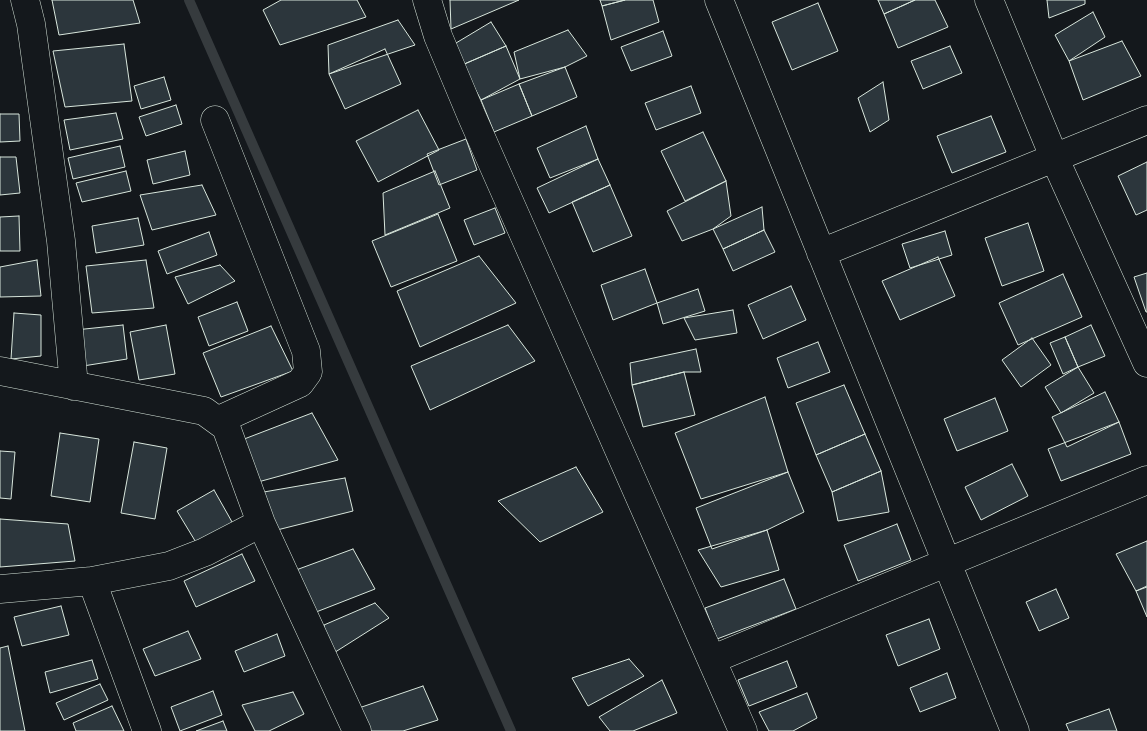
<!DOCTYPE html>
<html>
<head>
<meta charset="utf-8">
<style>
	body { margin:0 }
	canvas { display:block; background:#14181c }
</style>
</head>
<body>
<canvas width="1147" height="731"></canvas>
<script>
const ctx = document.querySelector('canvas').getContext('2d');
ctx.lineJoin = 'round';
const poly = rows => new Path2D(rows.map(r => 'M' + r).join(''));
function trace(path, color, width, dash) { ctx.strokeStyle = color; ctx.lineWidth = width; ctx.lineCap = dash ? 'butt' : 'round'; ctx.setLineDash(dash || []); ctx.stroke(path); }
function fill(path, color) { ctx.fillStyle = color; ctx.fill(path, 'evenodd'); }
trace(poly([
	[189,0,511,731]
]), '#363b3e', 10);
const building = poly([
	[52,0,133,0,140,23,59,35,52,0],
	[281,0,357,0,366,17,280,45,263,10,281,0],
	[450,0,519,0,451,29,450,0],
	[600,0,625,0,602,6,600,0],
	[625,0,653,0,659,22,611,40,602,6,625,0],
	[878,0,915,0,884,14,878,0],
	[915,0,935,0,948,27,898,48,884,14,915,0],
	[1047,0,1085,0,1085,4,1049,18,1047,0],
	[818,3,838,51,792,70,772,22,818,3],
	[1093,12,1105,37,1069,61,1055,35,1093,12],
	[398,20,415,45,329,74,328,45,398,20],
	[491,22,506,46,462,65,456,43,491,22],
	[568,30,587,56,565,67,520,79,514,52,568,30],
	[663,31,672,56,631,71,621,47,663,31],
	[1122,41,1141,76,1083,100,1069,61,1122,41],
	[124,44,132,101,65,107,53,51,124,44],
	[506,46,520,79,481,100,462,65,506,46],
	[950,46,962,73,923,89,911,61,950,46],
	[385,49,401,84,345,109,329,74,385,49],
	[565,67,577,97,532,116,519,84,565,67],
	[164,77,171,100,141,109,134,86,164,77],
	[883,82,889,120,870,132,858,98,883,82],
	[519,84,532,116,494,132,481,100,519,84],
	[691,86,701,113,656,130,645,103,691,86],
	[176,105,182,124,146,136,139,117,176,105],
	[418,110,439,150,378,182,356,141,418,110],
	[116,113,123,139,70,150,64,120,116,113],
	[0,114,19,114,20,141,0,142,0,114],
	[991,116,1006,152,952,173,937,136,991,116],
	[586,126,598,159,550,178,537,148,586,126],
	[703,132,726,181,685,201,661,151,703,132],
	[466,139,477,170,439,185,427,154,466,139],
	[120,146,125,167,73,179,68,158,120,146],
	[185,151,190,175,153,184,147,160,185,151],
	[0,157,16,157,20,193,0,195,0,157],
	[598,159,610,185,549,213,537,188,598,159],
	[1147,162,1147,210,1136,215,1118,176,1147,162],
	[126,171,131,191,82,202,76,183,126,171],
	[435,171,450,208,385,235,383,193,435,171],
	[726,181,731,216,713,229,682,241,667,211,726,181],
	[202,185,216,215,152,230,140,195,202,185],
	[610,185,632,236,593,252,572,202,610,185],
	[762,207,764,230,723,249,713,229,762,207],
	[495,208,505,233,474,245,464,220,495,208],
	[438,214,457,261,391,287,372,241,438,214],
	[19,216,20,251,0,251,0,217,19,216],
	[138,218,144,245,96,253,92,226,138,218],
	[1028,223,1044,271,1002,286,985,238,1028,223],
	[764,230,775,252,733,271,723,249,764,230],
	[945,231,952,255,910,268,902,244,945,231],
	[209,232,217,255,167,274,158,251,209,232],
	[479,256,516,303,420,347,397,291,479,256],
	[938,257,955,296,900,320,882,281,938,257],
	[37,260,41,296,0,297,0,267,37,260],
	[146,260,154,308,92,313,86,266,146,260],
	[220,265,235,281,188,304,175,277,220,265],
	[645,269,657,303,613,320,601,285,645,269],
	[1147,273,1147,312,1146,312,1134,277,1147,273],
	[1063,274,1082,317,1018,345,999,303,1063,274],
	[791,286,806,320,763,339,748,305,791,286],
	[698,289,705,311,663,324,657,303,698,289],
	[237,302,248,331,209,346,198,317,237,302],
	[733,310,737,333,695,340,684,318,733,310],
	[14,313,41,315,41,356,11,359,14,313],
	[123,325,127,359,83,366,75,330,123,325],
	[166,325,175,374,139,380,130,332,166,325],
	[508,325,535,361,430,410,411,366,508,325],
	[1091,325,1105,356,1078,367,1065,337,1091,325],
	[271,326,293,371,221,397,203,353,271,326],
	[1065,337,1078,367,1063,374,1050,343,1065,337],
	[1032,338,1051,365,1021,387,1002,360,1032,338],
	[818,342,830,372,788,388,777,358,818,342],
	[696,349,701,372,684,372,632,385,630,363,696,349],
	[1078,367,1094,393,1061,413,1045,387,1078,367],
	[684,372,695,415,643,427,632,385,684,372],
	[844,385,865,434,816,455,796,403,844,385],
	[1105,392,1119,422,1067,447,1052,417,1105,392],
	[765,397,788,472,701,499,675,433,765,397],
	[995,398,1008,431,957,451,944,419,995,398],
	[312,413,338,460,258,482,239,441,312,413],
	[1119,422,1131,454,1061,481,1048,449,1119,422],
	[60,433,99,439,90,502,51,496,60,433],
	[865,434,881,471,832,492,816,455,865,434],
	[134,442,167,448,155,519,121,513,134,442],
	[0,451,15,452,11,499,0,498,0,451],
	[1012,464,1028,496,981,520,965,487,1012,464],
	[576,467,603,512,540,542,498,501,576,467],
	[881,471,889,512,838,521,832,492,881,471],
	[788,472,804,512,767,530,712,549,696,508,788,472],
	[345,478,353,511,273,531,258,493,345,478],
	[214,490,236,529,200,549,177,511,214,490],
	[0,519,68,524,75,561,0,567,0,519],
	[897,524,911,560,858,581,844,545,897,524],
	[767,530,779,570,721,587,698,550,767,530],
	[1147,541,1147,586,1136,591,1116,554,1147,541],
	[353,549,375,589,311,614,296,570,353,549],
	[242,554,255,581,196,607,184,581,242,554],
	[784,579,796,609,717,639,705,608,784,579],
	[1147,587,1147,617,1136,591,1147,587],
	[1056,589,1069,618,1039,631,1026,602,1056,589],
	[375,603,389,618,329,656,324,625,375,603],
	[61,606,69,635,22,646,14,617,61,606],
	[929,619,940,649,898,666,886,635,929,619],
	[188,631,201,659,155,676,143,649,188,631],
	[277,634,285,656,244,672,235,651,277,634],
	[8,646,25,731,0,731,0,648,8,646],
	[629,659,644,676,588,706,572,678,629,659],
	[92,660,98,679,50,693,45,672,92,660],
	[787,661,797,687,749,706,738,680,787,661],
	[947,673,956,698,920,712,910,688,947,673],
	[662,680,677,713,633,731,610,731,599,717,662,680],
	[100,684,108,700,64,720,56,703,100,684],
	[423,686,438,720,403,731,366,731,353,710,423,686],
	[213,691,222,715,180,731,171,707,213,691],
	[293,692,304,714,269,731,255,731,242,705,293,692],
	[807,693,817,718,793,731,769,731,759,712,807,693],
	[112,706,124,731,76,731,73,723,112,706],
	[1109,709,1117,731,1069,731,1066,724,1109,709],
	[223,721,227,731,196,731,223,721]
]);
fill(building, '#2c363c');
trace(building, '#d8e6dc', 1);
const minor = poly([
	[25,0,31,24,61,241,74,386],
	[427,0,438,36,472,117,743,731],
	[719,0,1015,731],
	[989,0,1054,157,1147,363],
	[215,120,306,351,308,372,300,383,219,420],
	[821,253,1147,120],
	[0,371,204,411,226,427,261,523,357,731],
	[92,581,147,731],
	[0,589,92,581,169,566,205,552,261,523],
	[713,659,1147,480]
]);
trace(minor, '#d8e6dc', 29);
trace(minor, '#14181c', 28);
</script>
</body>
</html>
